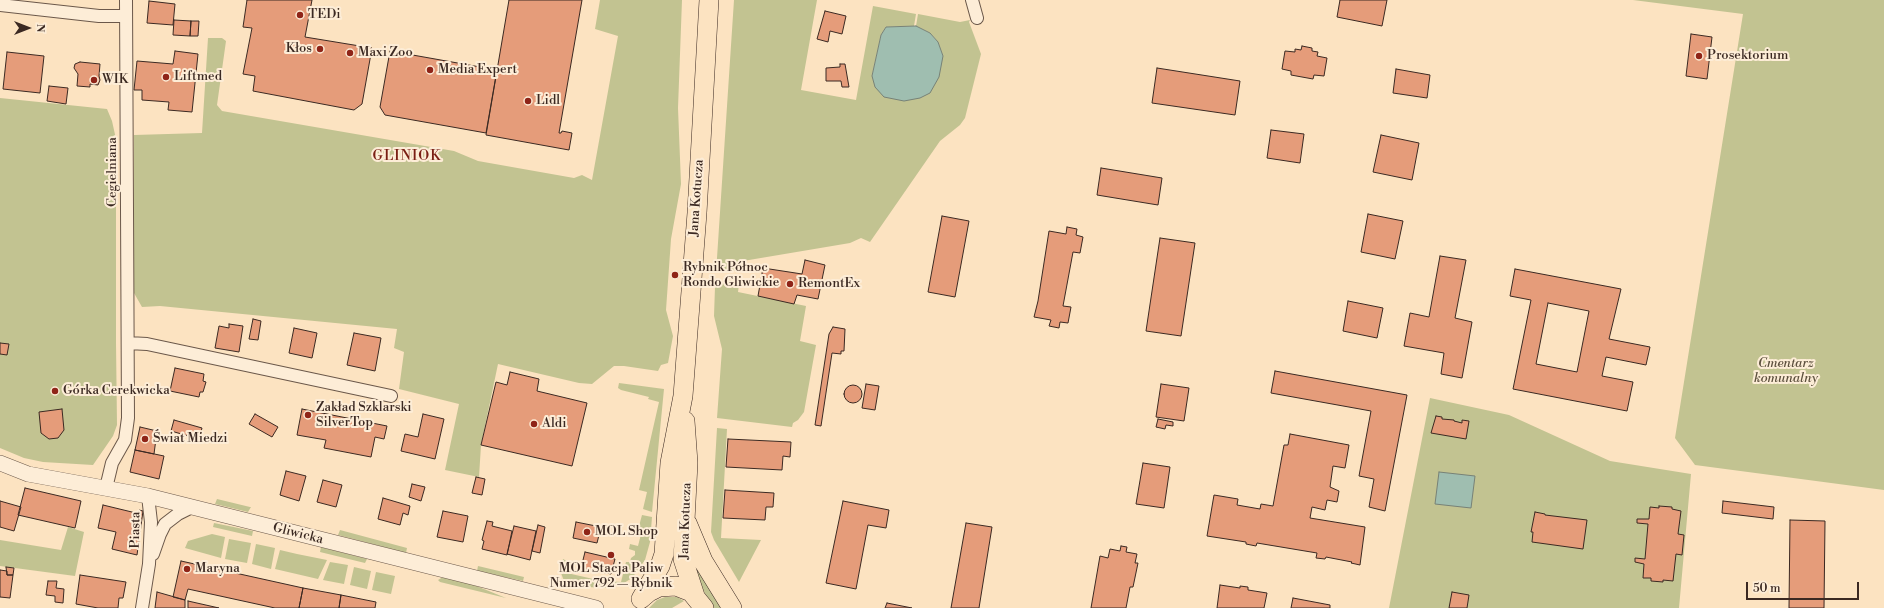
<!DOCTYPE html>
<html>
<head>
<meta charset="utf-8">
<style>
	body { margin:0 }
	#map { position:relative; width:1884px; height:608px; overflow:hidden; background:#fce3c1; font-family:"Libre Bodoni",serif }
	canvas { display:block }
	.north { position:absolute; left:8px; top:8px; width:40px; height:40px; -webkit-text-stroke:3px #fdedd7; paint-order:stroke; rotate:90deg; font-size:11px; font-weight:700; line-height:16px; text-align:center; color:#3b2922 }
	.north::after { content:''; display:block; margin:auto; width:14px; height:18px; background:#3b2922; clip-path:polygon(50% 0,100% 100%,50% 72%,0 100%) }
	.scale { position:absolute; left:1746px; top:582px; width:113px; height:18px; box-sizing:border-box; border:2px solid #3b2922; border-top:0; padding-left:5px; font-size:12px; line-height:14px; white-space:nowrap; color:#3b2922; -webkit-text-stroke:3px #fdedd7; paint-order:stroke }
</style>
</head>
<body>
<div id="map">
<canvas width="1884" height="608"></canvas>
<div class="north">N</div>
<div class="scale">50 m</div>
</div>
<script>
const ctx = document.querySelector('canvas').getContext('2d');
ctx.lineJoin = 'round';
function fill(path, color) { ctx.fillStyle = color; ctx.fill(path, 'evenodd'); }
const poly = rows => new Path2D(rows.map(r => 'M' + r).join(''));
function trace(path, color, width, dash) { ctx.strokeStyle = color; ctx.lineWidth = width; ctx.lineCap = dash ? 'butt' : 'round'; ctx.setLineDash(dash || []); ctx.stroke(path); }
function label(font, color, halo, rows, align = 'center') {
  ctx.font = font + ' "Libre Bodoni",serif'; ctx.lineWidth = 4; ctx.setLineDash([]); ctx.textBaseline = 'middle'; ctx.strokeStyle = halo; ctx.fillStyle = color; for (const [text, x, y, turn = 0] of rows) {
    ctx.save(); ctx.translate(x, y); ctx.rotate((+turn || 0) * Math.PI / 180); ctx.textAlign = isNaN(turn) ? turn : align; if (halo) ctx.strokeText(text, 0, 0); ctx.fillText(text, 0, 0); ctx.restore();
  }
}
fill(poly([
	[600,0,682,0,678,108,681,184,671,239,666,310,673,336,668,363,661,365,658,371,624,366,614,366,592,384,579,383,498,364,481,445,479,477,445,470,459,404,399,389,404,352,394,348,397,329,160,306,142,307,134,293,134,135,202,133,208,38,222,38,226,41,217,105,222,111,454,151,478,161,574,178,582,175,592,180,618,36,595,29],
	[734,0,817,0,801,90,856,100,873,6,916,14,914,26,886,27,881,35,872,76,943,56,938,42,930,33,916,26,918,14,960,22,970,20,969,22,981,54,965,118,960,125,940,141,870,242,861,238,850,243,743,261,741,270,716,273],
	[1633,0,1884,0,1884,490,1695,465,1675,438,1743,14],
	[0,98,107,109,112,121,116,139,116,343,117,425,113,436,93,465,43,462,24,458,0,448],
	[740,276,738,292,806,306,800,341,816,345,804,412,798,420,793,423,792,427,717,418,722,349,714,316,715,287],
	[619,383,664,389,652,512,643,509,647,492,639,490,659,402,648,399,649,397,621,390,618,388],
	[1430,398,1509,415,1610,461,1691,474,1679,608,1389,608],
	[717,428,727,429,721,538,761,540,739,582,714,540,711,532],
	[217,499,250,507,251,507,248,512,215,504],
	[642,515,652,517,650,542,645,560,632,578,624,583,606,588,588,587,564,581,561,573,563,559,569,562,567,573,602,581,621,582,626,562,630,562,631,558,635,555,635,551,629,549,630,544,638,546,641,534,638,530],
	[214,523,253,531,252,536,213,527],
	[68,527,84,532,75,576,0,566,0,540,61,550],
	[340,530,407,548,406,553,338,535],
	[212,534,225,537,221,558,185,548,188,541],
	[229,539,251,543,247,563,225,559],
	[256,544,275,548,271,569,252,564],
	[321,547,367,559,365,563,320,552],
	[280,550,297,554,327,560,318,579,275,569],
	[694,558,723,608,714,608,701,587,697,578],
	[330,562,348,565,344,584,323,580],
	[478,566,524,577,523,581,477,571],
	[354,567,371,571,367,589,350,585],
	[376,572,395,576,391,594,372,590],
	[443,577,474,585,506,598,440,582,438,580],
	[665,597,677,597,684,601,672,608,649,608,657,600]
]), '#c2c391');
const water = poly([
	[916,26,930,33,938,42,943,56,939,77,930,93,920,98,904,101,884,97,875,87,872,76,881,35,886,27,916,26],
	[1439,472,1475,476,1471,508,1435,504,1439,472]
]);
fill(water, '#9fbeb0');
trace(water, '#778277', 1);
const building = poly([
	[247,0,312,0,305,37,372,48,362,104,354,110,253,91,255,76,243,74,252,28,243,27,247,0],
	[509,0,582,0,559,133,561,133,562,131,572,133,569,150,486,135,509,0],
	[1340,0,1387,0,1382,26,1337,17,1340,0],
	[149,1,175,4,173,25,147,23,149,1],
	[825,11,846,16,842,34,830,31,828,42,817,39,825,11],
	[174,20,191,21,190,36,173,35,174,20],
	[191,21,199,21,198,36,190,36,191,21],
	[1691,34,1712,37,1707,79,1686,76,1691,34],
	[1302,46,1312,48,1312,51,1318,52,1317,56,1327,58,1324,76,1314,75,1313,79,1291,75,1291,71,1282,69,1285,51,1295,52,1295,49,1301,50,1302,46],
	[175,51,198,54,192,112,168,110,169,102,142,100,142,90,134,90,137,61,173,64,175,51],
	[390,51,497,70,486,133,385,115,380,107,390,51],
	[7,52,44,56,40,93,3,89,7,52],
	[80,62,100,64,99,76,100,80,98,85,90,84,90,87,77,86,78,74,74,68,75,64,80,62],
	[840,64,845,64,849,87,842,87,841,81,826,81,826,68,840,67,840,64],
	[1157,68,1240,81,1235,115,1152,103,1157,68],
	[1396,69,1430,75,1427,98,1393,93,1396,69],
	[49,86,68,88,66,104,47,101,49,86],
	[1271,130,1304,134,1300,163,1267,158,1271,130],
	[1381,135,1419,143,1412,180,1373,172,1381,135],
	[1101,168,1162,178,1158,205,1097,195,1101,168],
	[1368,214,1403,221,1395,259,1361,252,1368,214],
	[942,216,969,221,955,297,928,292,942,216],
	[1067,227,1077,229,1076,235,1083,237,1080,253,1073,252,1063,306,1071,307,1068,323,1060,322,1059,328,1049,326,1051,320,1034,317,1038,301,1049,231,1066,234,1067,227],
	[1160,238,1195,243,1181,336,1146,331,1160,238],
	[1440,256,1466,260,1455,318,1472,322,1462,378,1441,374,1444,353,1404,346,1410,313,1429,317,1440,256],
	[805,260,825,265,818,299,797,295,794,304,758,296,763,268,802,274,805,260],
	[1515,269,1621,289,1609,339,1650,347,1646,365,1606,357,1602,376,1633,382,1627,411,1513,389,1531,300,1510,296,1515,269],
	[1548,303,1589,311,1577,372,1536,364,1548,303],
	[1348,301,1383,308,1377,338,1343,331,1348,301],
	[253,319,261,321,258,340,249,339,253,319],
	[229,324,243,326,239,352,215,348,219,326,229,328,229,324],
	[833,327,845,329,844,351,841,351,841,354,832,353,821,426,815,425,829,334,833,327],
	[294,328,317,333,312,358,289,353,294,328],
	[354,333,381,338,375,371,347,365,354,333],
	[0,343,9,344,7,355,0,354,0,343],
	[175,368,204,374,203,381,206,382,203,392,200,392,199,397,170,391,175,368],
	[1275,371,1407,395,1385,511,1369,507,1374,479,1359,476,1371,411,1271,393,1275,371],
	[510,372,539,379,537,391,587,403,572,466,481,445,496,382,507,385,510,372],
	[866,384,879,386,875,410,862,408,866,384],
	[1161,384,1189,388,1184,421,1156,417,1161,384],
	'844 394a9 9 0 1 1 18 0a9 9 0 1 1-18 0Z',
	[62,409,64,430,58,438,49,439,41,433,39,412,62,409],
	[302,409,387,426,384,439,375,437,371,457,324,448,326,440,297,435,302,409],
	[255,414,278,427,272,437,249,424,255,414],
	[423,414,444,419,435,459,401,451,405,434,418,437,423,414],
	[1436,416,1442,417,1442,419,1454,420,1454,421,1462,423,1462,420,1469,421,1466,439,1431,433,1436,416],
	[1158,419,1173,422,1173,426,1166,425,1165,429,1156,427,1158,419],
	[174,420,202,428,199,439,171,431,174,420],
	[140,427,157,431,154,454,135,450,140,427],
	[1290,434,1349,445,1345,468,1333,466,1330,487,1339,491,1337,502,1327,500,1325,510,1312,507,1310,518,1365,527,1360,565,1351,563,1352,562,1326,557,1325,559,1316,558,1317,553,1257,543,1256,546,1246,544,1246,542,1207,536,1214,495,1238,499,1237,505,1260,509,1261,504,1273,506,1284,445,1288,445,1290,434],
	[728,439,791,442,790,457,783,456,782,470,726,467,728,439],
	[135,450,164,456,159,479,130,472,135,450],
	[1143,463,1170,467,1164,508,1136,504,1143,463],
	[286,471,306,476,299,501,280,495,286,471],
	[476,477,485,479,482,495,472,493,476,477],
	[323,480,342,485,336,507,317,502,323,480],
	[412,484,425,487,421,501,409,497,412,484],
	[25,488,81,501,75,528,18,515,25,488],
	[725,490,774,493,773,507,766,507,765,520,723,518,725,490],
	[383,498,410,506,408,515,403,513,400,525,378,519,383,498],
	[0,501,21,507,14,531,0,527,0,501],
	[843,501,889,510,886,528,868,525,856,589,826,583,843,501],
	[1723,501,1774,507,1773,519,1722,513,1723,501],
	[103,505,136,513,139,510,143,511,137,555,112,549,116,532,98,528,103,505],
	[1659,506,1672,507,1672,509,1681,511,1678,534,1684,535,1682,555,1676,554,1673,581,1663,580,1663,582,1651,581,1651,578,1643,578,1644,564,1635,562,1635,558,1645,559,1648,524,1637,523,1637,519,1649,519,1650,507,1659,508,1659,506],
	[443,511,468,516,463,542,437,537,443,511],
	[1535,512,1545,514,1545,515,1587,520,1583,549,1532,542,1533,532,1531,532,1535,512],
	[1790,520,1825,521,1824,608,1789,608,1790,520],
	[487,521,493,522,492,526,512,531,507,555,482,549,484,541,482,540,487,521],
	[576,522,601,527,597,543,573,538,576,522],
	[966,523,992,527,979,608,951,608,966,523],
	[538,525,545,527,540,553,532,551,538,525],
	[514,526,536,531,530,560,507,554,514,526],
	[1121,546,1127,547,1126,552,1137,554,1135,563,1138,563,1133,587,1130,587,1126,608,1091,608,1100,556,1108,558,1110,549,1120,551,1121,546],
	[585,552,615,559,611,574,581,568,585,552],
	[181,561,303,588,299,608,275,608,188,589,185,600,173,597,181,561],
	[6,567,14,568,13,575,7,575,6,567],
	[0,570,7,571,7,575,13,575,10,598,0,597,0,570],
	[80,575,126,582,123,598,119,598,118,608,98,608,76,604,80,575],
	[48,581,57,581,56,588,64,589,63,603,55,602,55,596,46,595,48,581],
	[1220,585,1240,588,1240,586,1248,587,1248,590,1267,593,1264,608,1217,608,1220,585],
	[303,588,341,595,339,608,299,608,303,588],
	[157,592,185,600,185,608,155,608,157,592],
	[1452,592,1469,595,1467,608,1449,608,1452,592],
	[341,595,376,602,375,608,339,608,341,595],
	[1293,598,1330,605,1330,608,1291,608,1293,598],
	[188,601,219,608,188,608,188,601],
	[887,603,912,608,885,608,887,603]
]);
fill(building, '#e59c7a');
trace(building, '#3b2922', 1);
const minor = poly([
	[972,0,977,18],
	[0,5,99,16,126,16],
	[128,343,147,344,391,396],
	[106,488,112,463,125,440,128,418,126,0],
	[153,554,160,534,165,524,178,514,192,507],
	[142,608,149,564,151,522,148,496]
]);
const tertiary = poly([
	[0,463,28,474,148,496,596,608]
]);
const primary = poly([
	[685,421,688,463,683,559,695,596],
	[687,523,703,561,732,608],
	[642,598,649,592,659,587,676,586,691,592,704,608],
	[641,599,660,566,664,554,670,463,683,396,697,213,709,0]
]);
trace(minor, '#6b584a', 14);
trace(tertiary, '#6b584a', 16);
trace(primary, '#3b2922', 20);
trace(minor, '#fdedd7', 12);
trace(tertiary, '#fdedd7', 15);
trace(primary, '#fce3c1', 19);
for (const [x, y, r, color] of [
	[300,15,4,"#8f2418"],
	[320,49,4,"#8f2418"],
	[350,53,4,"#8f2418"],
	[1699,56,4,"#8f2418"],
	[430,70,4,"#8f2418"],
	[166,77,4,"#8f2418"],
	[94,80,4,"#8f2418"],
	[528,101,4,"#8f2418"],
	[675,275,4,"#8f2418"],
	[790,284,4,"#8f2418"],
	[55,391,4,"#8f2418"],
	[308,415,4,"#8f2418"],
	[534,424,4,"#8f2418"],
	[145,439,4,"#8f2418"],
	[587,532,4,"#8f2418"],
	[611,555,4,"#8f2418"],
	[187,569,4,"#8f2418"]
]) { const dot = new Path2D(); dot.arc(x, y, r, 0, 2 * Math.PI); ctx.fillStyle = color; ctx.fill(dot); trace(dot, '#fdedd7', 1.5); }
label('13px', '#3b2922', '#fdedd7', [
	["TEDi",308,15],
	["Kłos",312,49,"right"],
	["Maxi Zoo",358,53],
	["Prosektorium",1707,56],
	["Media Expert",438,70],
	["Liftmed",174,77],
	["WIK",102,80],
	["Lidl",536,101],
	["Rybnik Północ",683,268],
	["Rondo Gliwickie",683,283],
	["RemontEx",798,284],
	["Górka Cerekwicka",63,391],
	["Zakład Szklarski",316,408],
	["SilverTop",316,423],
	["Aldi",542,424],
	["Świat Miedzi",153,439],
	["MOL Shop",595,532],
	["Maryna",195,569],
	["MOL Stacja Paliw",611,569,"center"],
	["Numer 792 — Rybnik",611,584,"center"]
], 'left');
label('13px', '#3b2922', '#fdedd7', [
	["Cegielniana",113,172,-90],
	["Jana Kotucza",697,198,-86],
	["Jana Kotucza",686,521,-88],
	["Piasta",136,530,-89],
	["Gliwicka",298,534,14]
]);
label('italic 13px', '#5d503e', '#fdedd7', [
	["Cmentarz",1786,364],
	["komunalny",1786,379]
]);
ctx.letterSpacing = '1px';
label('14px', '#7a1f14', '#fdedd7', [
	["GLINIOK",407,157]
]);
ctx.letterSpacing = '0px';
</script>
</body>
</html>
